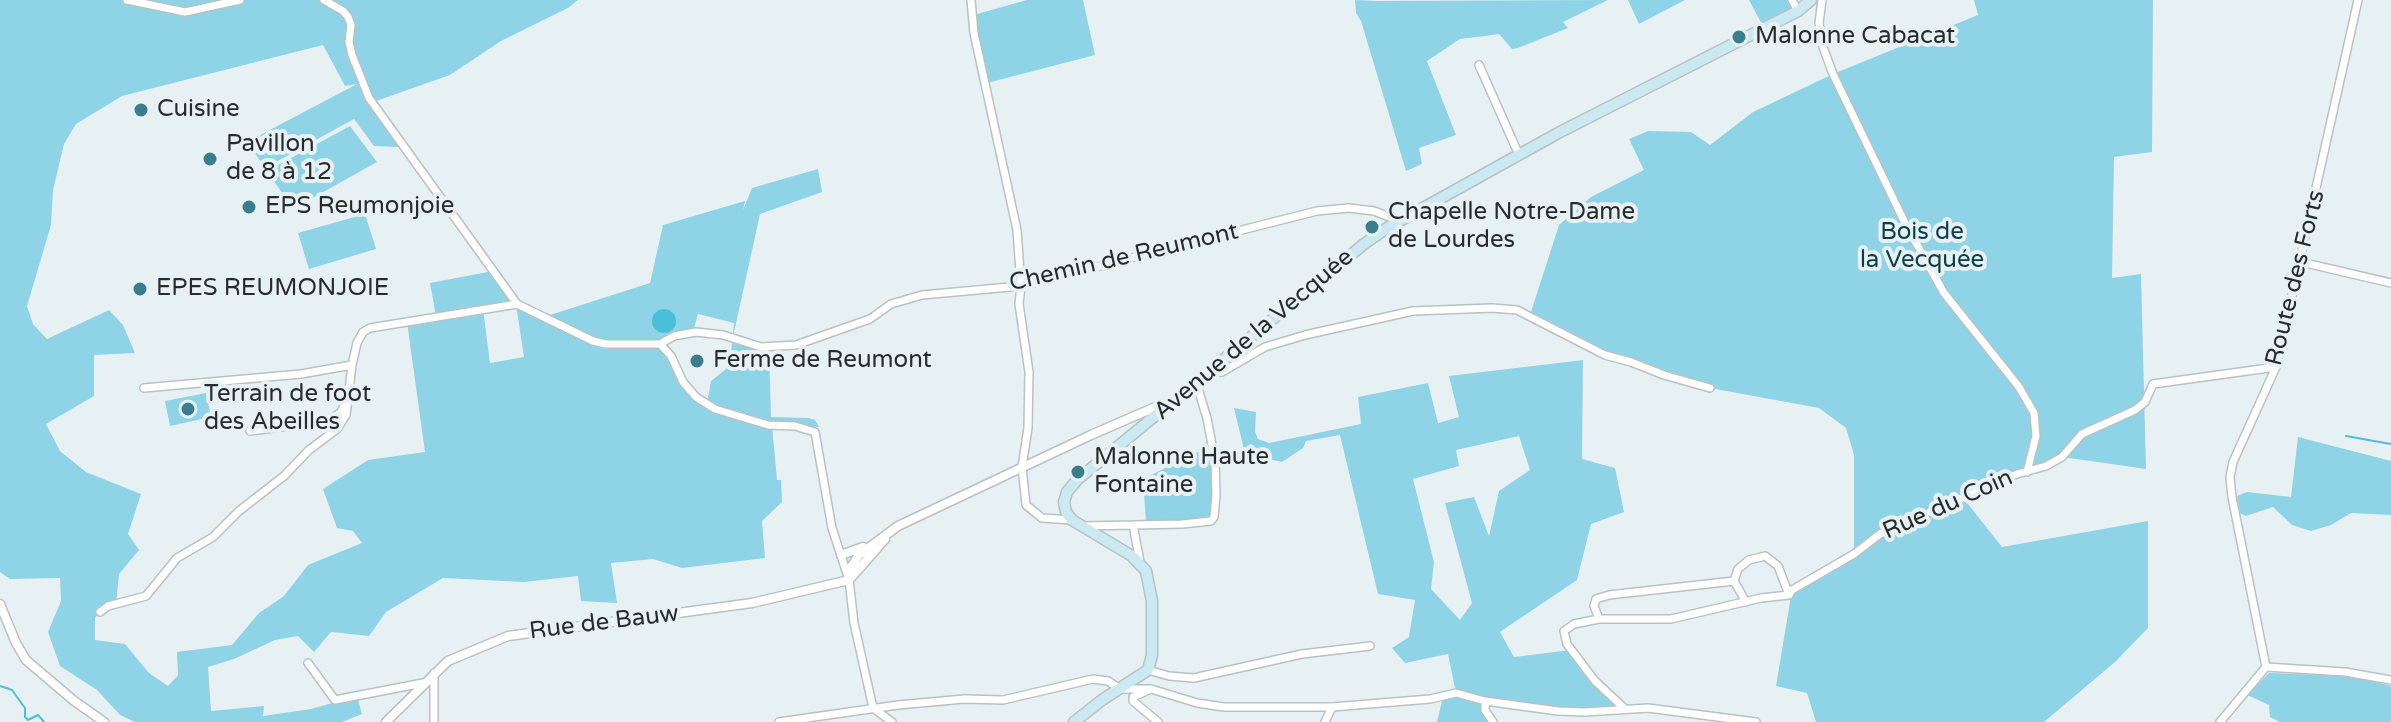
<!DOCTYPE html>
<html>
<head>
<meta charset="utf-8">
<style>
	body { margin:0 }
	canvas { display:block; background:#e7f1f4 }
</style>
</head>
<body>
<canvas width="2391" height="722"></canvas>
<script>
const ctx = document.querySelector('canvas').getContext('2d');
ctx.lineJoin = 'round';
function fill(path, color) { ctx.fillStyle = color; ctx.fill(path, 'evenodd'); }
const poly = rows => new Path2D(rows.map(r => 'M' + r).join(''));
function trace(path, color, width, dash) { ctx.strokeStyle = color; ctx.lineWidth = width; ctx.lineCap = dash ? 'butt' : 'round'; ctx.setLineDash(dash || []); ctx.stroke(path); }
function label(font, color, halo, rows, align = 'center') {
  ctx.font = font + ' "Varela Round",sans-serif'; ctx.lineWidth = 8; ctx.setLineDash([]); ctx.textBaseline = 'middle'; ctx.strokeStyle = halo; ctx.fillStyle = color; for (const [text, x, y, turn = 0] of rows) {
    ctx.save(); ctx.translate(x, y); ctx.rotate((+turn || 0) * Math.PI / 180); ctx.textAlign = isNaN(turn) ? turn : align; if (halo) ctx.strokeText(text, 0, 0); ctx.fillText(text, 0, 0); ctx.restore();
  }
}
fill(poly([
	[0,0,578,0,568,8,501,41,450,75,376,101,363,80,369,98,398,147,374,146,354,119,265,168,247,142,357,84,345,86,323,45,122,96,76,124,64,144,53,190,51,225,27,306,33,324,47,339,109,310,123,325,135,353,94,355,94,396,46,424,60,451,86,472,141,494,128,534,139,550,119,574,116,604,100,612,95,618,95,640,125,644,149,673,168,686,178,675,177,652,232,645,259,613,284,596,308,565,362,543,353,531,337,528,323,489,368,460,425,452,407,322,436,316,430,283,493,271,517,303,547,316,650,283,663,225,745,201,743,210,752,188,818,169,822,192,760,214,733,337,769,347,771,417,809,418,815,420,819,427,772,425,777,480,781,480,782,502,762,521,765,558,682,568,653,559,611,563,617,603,581,601,578,576,524,582,443,578,386,612,369,636,331,632,314,652,298,636,275,640,234,659,208,667,211,711,264,706,263,716,311,709,357,696,362,714,342,722,135,722,120,715,97,690,60,666,48,632,61,601,60,578,10,579,0,572],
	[516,304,524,357,490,363,483,309],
	[698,314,734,323,730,362,726,369,711,381,707,404,683,382,660,343,693,332],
	[1027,0,1083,0,1095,55,987,83,979,46,977,14],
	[1355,0,1377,1,1608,0,1563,22,1568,28,1518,48,1512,49,1499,34,1485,36,1460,39,1427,61,1456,135,1419,148,1422,164,1406,171,1361,21,1356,13],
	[1628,0,1685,0,1639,24],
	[1749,0,1792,0,1798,11,1764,28],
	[1974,0,2153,0,2152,152,2114,157,2112,278,2141,274,2146,469,2062,457,1964,499,2002,547,2148,521,2148,628,2115,662,2044,722,1816,722,1807,693,1776,686,1792,590,1854,554,1854,455,1846,428,1819,408,1710,388,1605,355,1530,315,1559,225,1591,197,1644,170,1629,139,1648,131,1691,132,1710,145,1753,112,1833,74,1978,15],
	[350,126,377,162,293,209,267,171],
	[365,214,376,249,309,269,298,233],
	[1583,360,1582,459,1615,468,1624,512,1591,524,1577,580,1500,632,1514,657,1571,650,1595,681,1627,710,1585,712,1485,702,1493,722,1437,722,1443,697,1456,693,1448,654,1405,663,1392,648,1409,637,1415,600,1378,594,1340,435,1306,441,1303,448,1282,462,1245,454,1234,408,1256,412,1255,432,1258,439,1269,443,1361,424,1358,397,1428,383,1438,423,1459,417,1449,376],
	[1519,436,1530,470,1499,491,1489,536,1474,497,1445,503,1472,603,1460,620,1431,589,1434,562,1413,479,1459,466,1456,450],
	[206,393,211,417,170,426,165,401],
	[2298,437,2391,461,2391,515,2351,513,2331,525,2311,531,2292,525,2273,507,2246,516,2240,513,2237,496,2247,492,2291,497],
	[1212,445,1216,495,1210,523,1146,523,1143,479],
	[2269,673,2354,676,2391,686,2391,722,2280,722,2270,717,2269,705,2247,695]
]), '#8fd4e6');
fill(poly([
	'652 321a12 12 0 1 1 24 0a12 12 0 1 1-24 0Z'
]), '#49bfd9');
trace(poly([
	[2346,436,2391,444],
	[0,686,12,690,25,708,25,717,28,720,38,715,44,722]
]), '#49bfd9', 2);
const minor = poly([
	[127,0,185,12,240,0],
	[324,0,343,11,348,17,351,25,349,42,352,55,369,98,517,304,593,341,606,344,660,344,674,336,696,332,723,335,761,347,796,345,870,319,891,304,922,295,1021,286,1317,211,1349,208,1374,211,1400,221],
	[971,0,974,33,1017,230,1021,286,1019,304,1029,372,1028,428,1022,467,1026,505,1042,518,1072,520],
	[1792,0,1798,11],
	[1822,0,1819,23,1823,47,1833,74,1906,225,1944,293,2019,387,2034,413,2036,436,2027,472],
	[1479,65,1519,155],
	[2301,262,2391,283],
	[660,344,671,356,683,382,696,397,715,409,768,425,795,426,815,432,832,528,849,580,854,623,873,708],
	[1209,373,1222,372,1265,347,1305,335,1413,311,1492,308,1517,310,1605,355,1631,362,1664,375,1710,388],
	[144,388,301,374,352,365],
	[250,431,328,421,340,413,347,401],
	[1133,525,1140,562],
	[1083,526,1182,524,1211,521,1214,517,1216,495,1215,461,1207,418,1196,382],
	[1734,581,1738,569,1749,560,1765,556,1778,566,1789,595],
	[100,612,108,606,146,596,177,558,213,537,239,511,284,476,309,450,337,429,346,415,352,365,357,343,363,332,370,328,517,304],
	[1599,619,1594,606,1596,599,1609,595,1734,581,1746,602],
	[308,663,335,700,423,683],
	[2266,667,2232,497,2230,477,2233,462,2276,367,2358,0],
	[2266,667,2345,672,2391,680],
	[1148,670,1169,676,1194,678,1302,654,1370,646],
	[434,673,434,722],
	[1151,689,1133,697,1133,701,1158,722],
	[1485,701,1485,710,1493,722],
	[873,708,892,722],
	[1625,709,1595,681,1567,644,1564,631,1574,624,1599,619,1671,619,1761,598,1789,595,1792,590,1854,554,1880,534,2017,474,2046,466,2062,457,2082,434,2135,410,2145,402,2153,384,2276,367],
	[779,722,898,705,964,699,1003,700,1093,679,1108,681,1120,689,1151,689,1197,703,1224,707,1332,707,1430,699,1456,693,1485,701,1558,711,1585,712,1648,708,1756,722],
	[1325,722,1332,707],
	[2220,722,2266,667]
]);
const tertiary = poly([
	[841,555,863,547],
	[849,580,849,570,859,555,898,526,1091,435,1160,405,1168,405],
	[849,580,885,539],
	[0,604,16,643,26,660,73,700,104,722],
	[386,722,448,661,508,636,752,603,849,580]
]);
const secondary = poly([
	[1074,722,1102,700,1148,670,1152,655,1152,601,1146,571,1132,556,1072,520,1066,512,1064,502,1067,492,1077,480,1364,244,1387,228,1560,132,1798,11,1811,0]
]);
trace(minor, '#b7c2c4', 10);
trace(tertiary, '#b7c2c4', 11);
trace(secondary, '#b7c2c4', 13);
trace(minor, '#fff', 7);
trace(tertiary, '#fff', 8);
trace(secondary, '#cbe9f0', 10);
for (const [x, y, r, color] of [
	[1739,37,8,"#3a7d8d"],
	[141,110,8,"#3a7d8d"],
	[210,159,8,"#3a7d8d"],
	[249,207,8,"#3a7d8d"],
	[1372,227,8,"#3a7d8d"],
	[140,289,8,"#3a7d8d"],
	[697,361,8,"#3a7d8d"],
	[188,409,8,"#3a7d8d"],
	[1078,472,8,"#3a7d8d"]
]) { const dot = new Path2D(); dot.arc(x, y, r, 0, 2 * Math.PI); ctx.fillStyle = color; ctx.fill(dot); trace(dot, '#e7f1f4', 3); }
label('24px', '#272b2c', '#e7f1f4', [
	["Malonne Cabacat",1755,37],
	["Cuisine",157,110],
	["Pavillon",226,145],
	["de 8 à 12",226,173],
	["EPS Reumonjoie",265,207],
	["Chapelle Notre-Dame",1388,213],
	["de Lourdes",1388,241],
	["EPES REUMONJOIE",156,289],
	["Ferme de Reumont",713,361],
	["Terrain de foot",204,395],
	["des Abeilles",204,423],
	["Malonne Haute",1094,458],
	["Fontaine",1094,486]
], 'left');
label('24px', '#093f4a', '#e7f1f4', [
	["Bois de",1922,233],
	["la Vecquée",1922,261]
]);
label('24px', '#272b2c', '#e7f1f4', [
	["Chemin de Reumont",1124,258,-13],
	["Route des Forts",2296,278,-76],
	["Avenue de la Vecquée",1254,335,-40],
	["Rue du Coin",1948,505,-24],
	["Rue de Bauw",604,623,-7]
]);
</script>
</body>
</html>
